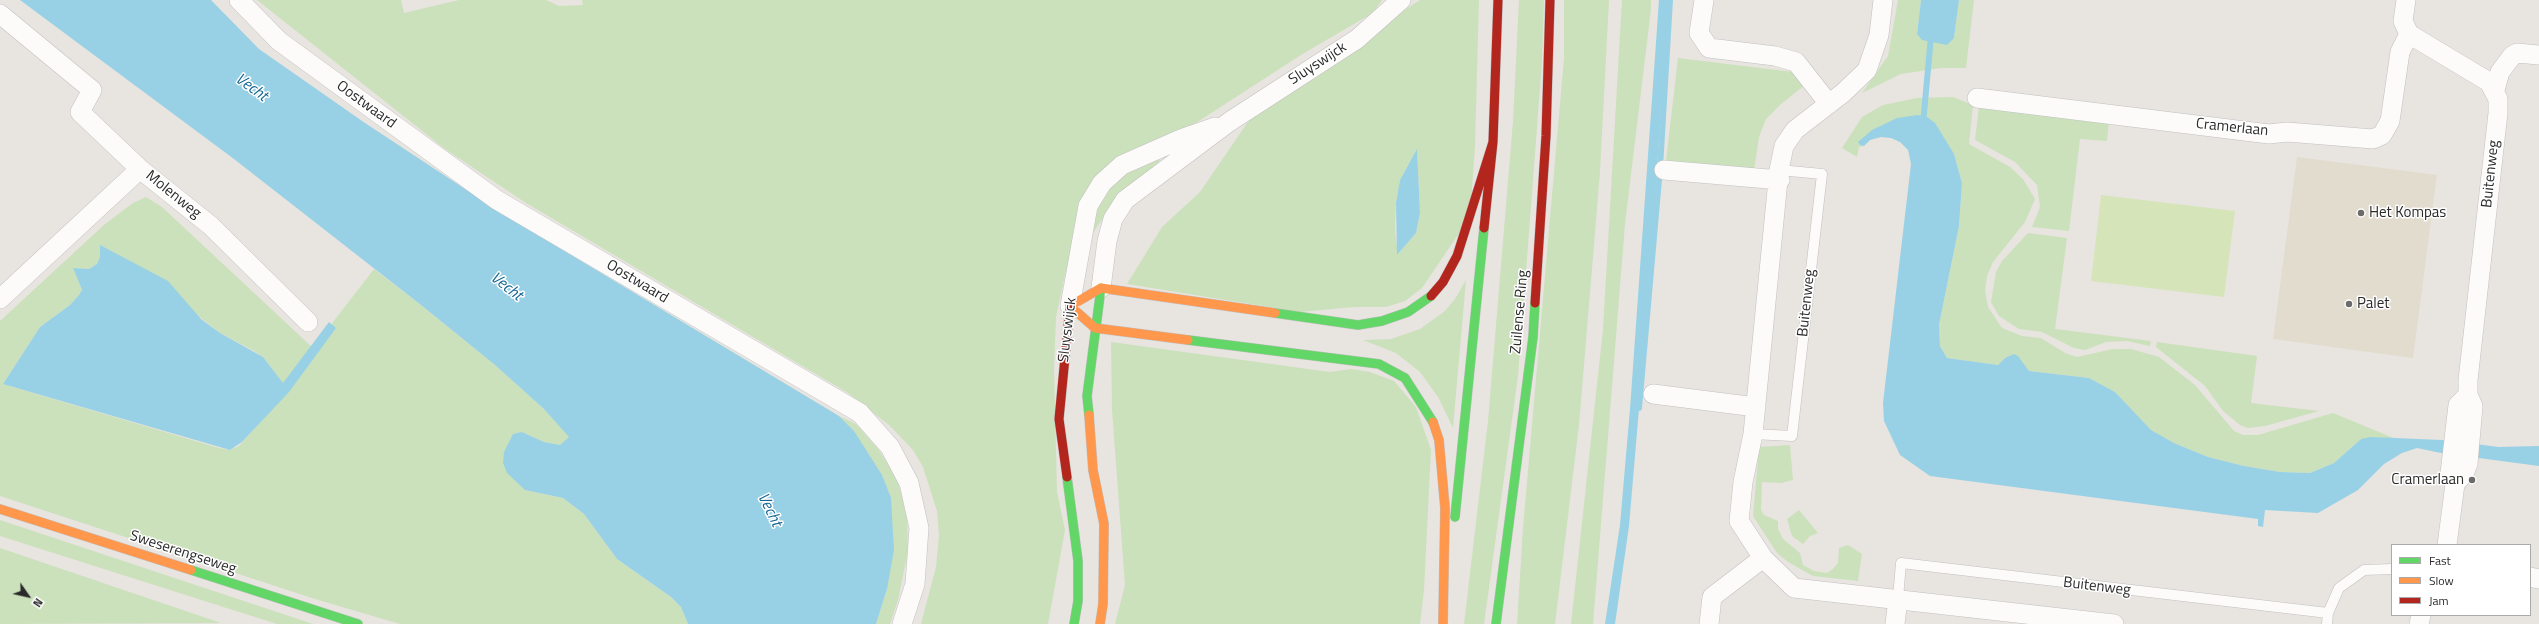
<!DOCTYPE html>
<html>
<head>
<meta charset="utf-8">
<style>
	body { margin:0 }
	#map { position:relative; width:2539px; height:624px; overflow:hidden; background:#e8e4e0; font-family:"Titillium Web",sans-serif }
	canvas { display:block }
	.legend { position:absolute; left:2391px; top:544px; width:140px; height:72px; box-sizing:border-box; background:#fff; border:1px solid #aaa; margin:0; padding:5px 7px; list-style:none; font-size:12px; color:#2a2a2a }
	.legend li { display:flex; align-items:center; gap:8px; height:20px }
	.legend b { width:20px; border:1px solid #aaa }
	.north { position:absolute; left:8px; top:576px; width:40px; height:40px; -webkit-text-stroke:3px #fff; paint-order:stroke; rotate:124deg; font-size:11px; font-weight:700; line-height:16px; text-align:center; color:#2a2a2a }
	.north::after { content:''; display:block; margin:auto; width:14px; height:18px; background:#2a2a2a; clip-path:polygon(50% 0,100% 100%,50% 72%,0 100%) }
</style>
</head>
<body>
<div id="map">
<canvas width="2539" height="624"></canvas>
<ul class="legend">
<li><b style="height:5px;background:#63d668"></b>Fast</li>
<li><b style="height:5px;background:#ff974d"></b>Slow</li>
<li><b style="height:5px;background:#b3261e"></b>Jam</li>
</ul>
<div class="north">N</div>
</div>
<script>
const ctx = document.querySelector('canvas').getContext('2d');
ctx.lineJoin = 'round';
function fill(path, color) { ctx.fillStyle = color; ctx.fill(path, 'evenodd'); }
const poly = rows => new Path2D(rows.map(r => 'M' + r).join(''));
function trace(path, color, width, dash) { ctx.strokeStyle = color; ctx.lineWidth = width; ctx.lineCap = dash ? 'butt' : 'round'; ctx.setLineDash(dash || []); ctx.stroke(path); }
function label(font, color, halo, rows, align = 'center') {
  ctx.font = font + ' "Titillium Web",sans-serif'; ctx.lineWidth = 3; ctx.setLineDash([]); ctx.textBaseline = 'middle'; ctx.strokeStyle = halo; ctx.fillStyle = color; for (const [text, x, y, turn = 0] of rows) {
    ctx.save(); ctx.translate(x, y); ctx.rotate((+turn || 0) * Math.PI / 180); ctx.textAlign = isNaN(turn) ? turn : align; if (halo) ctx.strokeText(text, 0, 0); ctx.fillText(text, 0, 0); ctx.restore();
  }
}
fill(poly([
	[2297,157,2437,175,2413,358,2273,339]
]), '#e2dccf');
fill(poly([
	[257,0,401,0,404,13,459,0,546,0,559,6,583,5,582,0,1382,0,1373,13,1304,53,1151,152,1160,161,1118,197,1066,271,1056,317,1054,368,1057,492,1065,530,1048,624,921,624,936,567,939,536,937,511,923,467,913,450,889,425,848,393,526,203,445,149],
	[1420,0,1479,0,1475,146,1470,217,1422,288,1405,301,1386,307,1354,307,1300,312,1127,284,1162,227,1200,192,1254,113,1366,44,1397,15],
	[1417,150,1420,213,1416,233,1398,254,1395,230,1396,203,1400,180],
	[1519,0,1544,0,1542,62,1518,376,1484,624,1464,624,1488,421,1513,121],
	[1564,0,1609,0,1600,172,1579,425,1555,624,1517,624,1523,528,1564,58],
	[1622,0,1651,0,1651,9,1625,224,1593,624,1571,624,1603,329],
	[1898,0,1921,0,1917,34,1954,38,1959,0,1974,0,1966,68,1941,68,1901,74,1862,93,1888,56],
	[1678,58,1793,72,1805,85,1781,104,1766,119,1759,137,1754,171,1666,161],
	[1953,97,1973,105,1969,144,2010,167,2023,179,2035,199,2025,222,1993,262,1987,276,1985,291,1988,307,2002,328,2022,336,2041,338,2065,353,2077,357,2113,349,2131,349,2159,357,2195,385,2234,431,2243,435,2258,435,2333,413,2396,439,2361,439,2334,463,2310,473,2280,472,2244,466,2208,457,2174,443,2150,430,2115,392,2089,378,2029,371,2018,357,2005,358,1998,365,1947,358,1940,346,1939,325,1959,226,1962,183,1954,154,1918,115,1860,145,1864,146,1859,147,1857,157,1842,148,1862,117,1883,105,1917,98],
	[1979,106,2109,121,2107,141,2080,139,2069,231,2032,227,2040,207,2037,185,2015,162,1975,140],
	[146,197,162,207,313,348,374,269,421,305,495,365,544,409,570,437,560,445,544,442,522,432,525,490,563,498,584,514,617,559,671,597,681,607,688,624,400,624,315,599,0,496,0,321,105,224,133,203],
	[100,245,130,262,220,333,254,351,263,357,285,386,263,419,239,446,230,450,219,448,3,384,40,327,70,305,79,295,82,290,73,268,89,269,97,264,100,258],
	[2028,233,2067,238,2055,329,2151,341,2150,346,2127,341,2106,342,2085,350,2074,348,2042,332,2019,329,1999,316,1991,302,1996,272,2002,261],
	[1466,280,1453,428,1438,397,1420,372,1396,353,1363,340,1391,339,1420,329,1445,311,1455,299],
	[1111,342,1330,372,1351,369,1370,372,1394,381,1416,407,1431,450,1424,590,1420,624,1115,624,1125,585,1112,410],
	[2157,342,2257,356,2251,403,2319,411,2265,426,2248,428,2240,425,2223,411,2205,386,2156,347],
	[839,416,856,424,878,449,897,478,902,497,907,519,908,551,898,600,890,624,876,624,887,589,854,431],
	[1790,445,1793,480,1781,483,1762,482,1761,510,1764,515,1778,521,1778,529,1783,539,1800,553,1803,565,1814,571,1827,573,1833,569,1838,563,1839,548,1848,545,1862,554,1858,581,1813,576,1788,562,1777,553,1753,516,1759,447],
	[1799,510,1818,533,1810,536,1803,544,1792,536,1787,519],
	[0,520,313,624,277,624,0,536],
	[0,548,221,623,0,624]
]), '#cbe1bb');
fill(poly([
	[2101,195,2235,211,2224,297,2091,281]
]), '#d5e5b9');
fill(poly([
	[20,0,211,0,259,49,365,123,503,214,839,416,854,431,882,475,891,498,894,550,887,589,876,624,688,624,681,607,671,597,617,559,584,514,563,498,525,490,507,473,503,463,504,452,513,434,522,432,544,442,560,445,569,437,544,409,495,365,421,305,234,159],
	[1659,0,1668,0,1651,260,1639,409,1629,526,1615,624,1605,624,1620,525,1630,409],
	[1921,0,1959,0,1954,38,1947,45,1922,40,1917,34],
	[1918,115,1927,117,1935,123,1954,154,1962,183,1959,226,1939,325,1940,346,1947,358,1998,365,2005,358,2014,354,2018,356,2029,371,2089,378,2115,392,2151,430,2174,443,2208,457,2244,466,2280,472,2310,473,2334,463,2361,439,2371,437,2442,440,2499,447,2539,446,2539,466,2441,453,2417,448,2402,453,2384,464,2358,490,2318,513,2265,510,2263,527,2258,526,2258,519,1930,476,1900,455,1884,421,1883,403,1911,164,1908,150,1900,142,1891,138,1881,137,1870,140,1864,146,1860,145,1858,142,1872,130,1897,118],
	[1417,149,1420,213,1416,233,1397,255,1396,203,1400,180],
	[100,245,168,281,201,319,220,333,263,357,283,383,329,322,336,328,289,392,242,442,230,450,3,384,40,327,70,305,79,295,82,290,73,268,89,269,97,264,100,257]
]), '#98d1e5');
trace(poly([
	[1923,124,1931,36],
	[1639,408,1660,168,1670,0]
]), '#98d1e5', 6);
const lane = poly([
	[1753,434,1792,436,1822,174,1779,170],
	[1898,598,1901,563,2328,613],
	[2327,624,2328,613,2339,588,2364,570,2392,569]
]);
const street = poly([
	[239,0,279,41,497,200,860,413,890,447,909,483,919,528,915,584,902,624],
	[1704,0,1699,33,1709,48,1775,56,1796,62,1829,104],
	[1883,0,1879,35,1867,70,1843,93,1795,130,1784,146,1779,170,1753,434,1743,482,1739,521,1763,558,1794,588,2114,624],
	[2406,0,2403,21,2409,34,2489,82,2498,99,2498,113,2468,380,2468,395,2473,406,2468,464,2464,474,2455,484,2447,545],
	[0,14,92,90,80,112,140,169,211,226,308,322],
	[2495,90,2500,72,2512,56,2517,53,2539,55],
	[1977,98,2269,134,2287,132,2373,139,2382,135,2390,121,2400,52,2409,34],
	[1664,170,1780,180],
	[1101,288,1107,241,1113,219,1125,200,1229,122,1357,39,1401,0],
	[0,299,140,169],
	[1070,306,1088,206,1102,183,1122,165,1181,139,1215,127],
	[1653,394,1756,407],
	[2455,484,2450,473,2458,405,2468,395],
	[2530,577,2539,579],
	[1709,624,1712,597,1763,558],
	[1895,624,1898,598],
	[2419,624,2421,615]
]);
const fast = poly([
	[1275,313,1358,325,1382,321,1408,312,1431,296],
	[1188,340,1379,364,1405,378,1433,422],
	[1089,415,1087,396,1101,288],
	[1067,477,1078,561,1078,601,1074,624],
	[1455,517,1484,228],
	[191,570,358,624],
	[1496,624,1533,337,1535,303]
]);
const slow = poly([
	[1188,340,1095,328,1070,306,1101,288,1275,313],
	[1089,415,1093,470,1104,524,1103,604,1100,624],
	[1433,422,1439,440,1445,508,1443,624],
	[0,509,191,570]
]);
const jam = poly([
	[1484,228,1493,142,1498,0],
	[1431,296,1443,282,1457,256,1493,142],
	[1535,303,1546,136,1550,0],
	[1067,477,1059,419,1070,306]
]);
trace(lane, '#c1c0c1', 11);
trace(street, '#c1c0c1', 20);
trace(fast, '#c1c0c1', 10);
trace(slow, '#c1c0c1', 10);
trace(jam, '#c1c0c1', 10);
trace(lane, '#fcfbfa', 10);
trace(street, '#fcfbfa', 19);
trace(fast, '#63d668', 9);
trace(slow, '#ff974d', 9);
trace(jam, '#b3261e', 9);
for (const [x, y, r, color] of [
	[2361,213,4,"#6c6b6a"],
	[2349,304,4,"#6c6b6a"],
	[2472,480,4,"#6c6b6a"]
]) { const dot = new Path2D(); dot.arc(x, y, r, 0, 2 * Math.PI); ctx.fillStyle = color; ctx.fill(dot); trace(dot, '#fff', 1.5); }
label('15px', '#2a2a2a', '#fff', [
	["Sluyswijck",1318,64,-33],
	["Oostwaard",366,105,36],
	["Cramerlaan",2232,128,6],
	["Buitenweg",2491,174,-84],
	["Molenweg",173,195,39],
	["Oostwaard",637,282,31],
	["Buitenweg",1807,303,-84],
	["Zuilense Ring",1520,312,-85],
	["Sluyswijck",1068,330,-83],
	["Sweserengseweg",183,553,18],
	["Buitenweg",2097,587,7]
]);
label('15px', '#2a2a2a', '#fff', [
	["Het Kompas",2369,213],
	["Palet",2357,304],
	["Cramerlaan",2464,480,"right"]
], 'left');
label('italic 16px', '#156793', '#fff', [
	["Vecht",251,88,36],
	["Vecht",506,287,38],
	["Vecht",769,510,64]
]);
</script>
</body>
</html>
